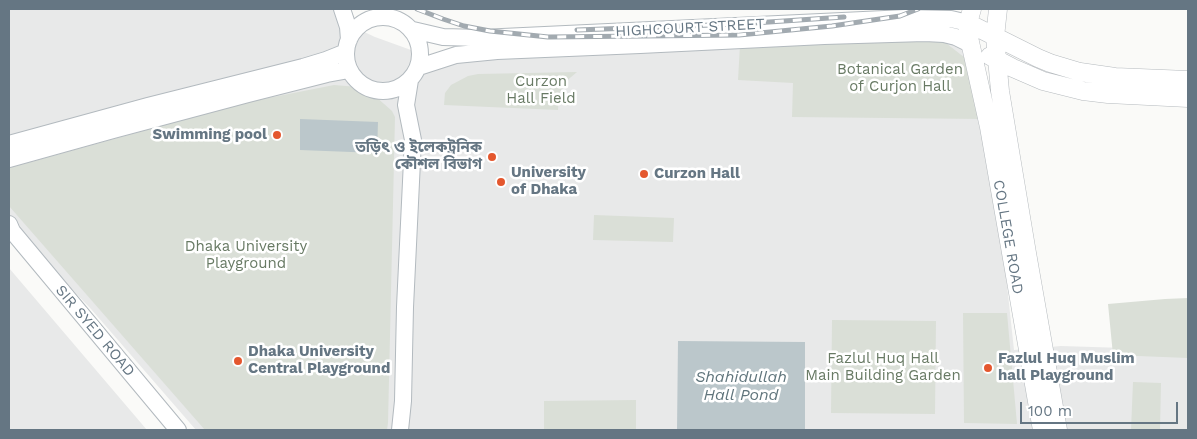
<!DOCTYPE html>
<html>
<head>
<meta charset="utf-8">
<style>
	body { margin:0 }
	#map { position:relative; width:1197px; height:439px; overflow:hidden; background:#fafaf8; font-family:"Work Sans",sans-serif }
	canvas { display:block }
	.frame { position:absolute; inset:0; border:10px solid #657683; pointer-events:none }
	.scale { position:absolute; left:1020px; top:402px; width:158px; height:22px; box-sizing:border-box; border:2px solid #657683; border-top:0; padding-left:6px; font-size:15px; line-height:18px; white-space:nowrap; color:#657683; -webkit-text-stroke:4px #fff; paint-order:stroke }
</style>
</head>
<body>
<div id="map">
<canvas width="1197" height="439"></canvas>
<div class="frame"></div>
<div class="scale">100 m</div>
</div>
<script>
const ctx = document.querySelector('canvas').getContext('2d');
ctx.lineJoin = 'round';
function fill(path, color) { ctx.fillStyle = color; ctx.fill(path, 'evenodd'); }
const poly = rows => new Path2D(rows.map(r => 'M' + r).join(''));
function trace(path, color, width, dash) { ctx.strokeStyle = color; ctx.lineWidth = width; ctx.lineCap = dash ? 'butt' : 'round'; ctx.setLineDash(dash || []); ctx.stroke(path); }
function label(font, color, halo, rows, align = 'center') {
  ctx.font = font + ' "Work Sans","Noto Sans Bengali",sans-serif'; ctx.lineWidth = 5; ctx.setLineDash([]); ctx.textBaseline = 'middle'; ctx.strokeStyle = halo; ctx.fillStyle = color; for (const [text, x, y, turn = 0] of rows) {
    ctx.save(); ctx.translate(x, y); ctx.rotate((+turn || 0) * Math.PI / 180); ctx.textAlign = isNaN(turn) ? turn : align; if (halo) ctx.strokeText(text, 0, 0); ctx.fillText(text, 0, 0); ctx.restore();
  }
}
fill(poly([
	[9,9,335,9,362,31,375,37,411,50,433,56,951,40,967,51,1003,248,1014,350,1061,346,1188,350,1188,430,196,430,91,309,9,224],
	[9,268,147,430,9,430]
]), '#e8e9e9');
fill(poly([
	[942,40,969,61,982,119,792,117,793,83,738,80,740,45],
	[577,72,564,83,559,95,558,110,444,105,445,93,451,85,468,76,478,74],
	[334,85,358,87,375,96,392,111,395,117,388,423,387,430,205,430,9,206,9,168,248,102],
	[594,215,674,218,673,242,593,240],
	[1188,298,1188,358,1113,355,1108,304,1165,299],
	[963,313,1007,313,1017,424,964,423],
	[832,320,936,321,935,414,831,413],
	[1133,382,1161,383,1160,430,1131,430],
	[636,400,636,430,544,430,544,401]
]), '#dadfd7');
fill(poly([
	[300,119,378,122,377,153,300,150],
	[678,341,805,342,805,430,677,430]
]), '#bbc7cb');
const secondary = poly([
	[342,9,348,27,349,40],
	'346 54a37 37 0 1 1 74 0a37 37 0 1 1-74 0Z',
	[413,30,443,37,481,38,906,18,951,19,968,23],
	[419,67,456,55,497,51,640,45,824,36,925,33,944,34,956,37,970,44],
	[9,144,148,106,303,67,326,60,346,52],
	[9,159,113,130,248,94,327,74,349,70],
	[9,224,12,231,178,430],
	[400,430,403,401,405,307,413,140,406,105,410,80]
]);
const primary = poly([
	[972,9,968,23,968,33,989,127,1042,430],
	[998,9,995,37,1000,91,1027,253,1058,430],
	[968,23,1038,58,1050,63,1080,72,1115,77,1188,80],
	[990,56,1013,68,1043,81,1083,91,1108,94,1188,98]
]);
trace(secondary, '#b3babf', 18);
trace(primary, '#b5babe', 19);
trace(secondary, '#fff', 16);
trace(primary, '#fff', 18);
const rail = poly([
	[417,9,443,19,464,26,490,31,548,37,739,35,832,26,900,16,918,9],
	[577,30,739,24,844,17]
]);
trace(rail, '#a2aab0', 5);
trace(rail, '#fff', 3, [9]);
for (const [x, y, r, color] of [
	[277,135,5,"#e4572e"],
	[492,157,5,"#e4572e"],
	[644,174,5,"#e4572e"],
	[501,182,5,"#e4572e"],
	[238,361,5,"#e4572e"],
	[988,368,5,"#e4572e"]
]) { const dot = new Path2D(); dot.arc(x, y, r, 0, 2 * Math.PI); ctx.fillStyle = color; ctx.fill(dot); trace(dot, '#fff', 2); }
label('15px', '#657683', '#fff', [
	["HIGHCOURT STREET",690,28,-3],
	["COLLEGE ROAD",1008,237,80],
	["SIR SYED ROAD",95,331,50]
]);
label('15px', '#687a64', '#fff', [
	["Botanical Garden",900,70],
	["of Curjon Hall",900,87],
	["Curzon",541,82],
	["Hall Field",541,99],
	["Dhaka University",246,247],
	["Playground",246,264],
	["Fazlul Huq Hall",883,359],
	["Main Building Garden",883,376]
]);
label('bold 15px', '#657683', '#fff', [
	["Swimming pool",267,135,"right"],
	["তড়িৎ ও ইলেকট্রনিক",482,148,"right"],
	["কৌশল বিভাগ",482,165,"right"],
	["University",511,173],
	["of Dhaka",511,190],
	["Curzon Hall",654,174],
	["Dhaka University",248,352],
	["Central Playground",248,369],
	["Fazlul Huq Muslim",998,359],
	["hall Playground",998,376]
], 'left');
label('italic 16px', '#60757c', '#fff', [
	["Shahidullah",741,377],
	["Hall Pond",741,395]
]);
</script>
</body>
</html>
